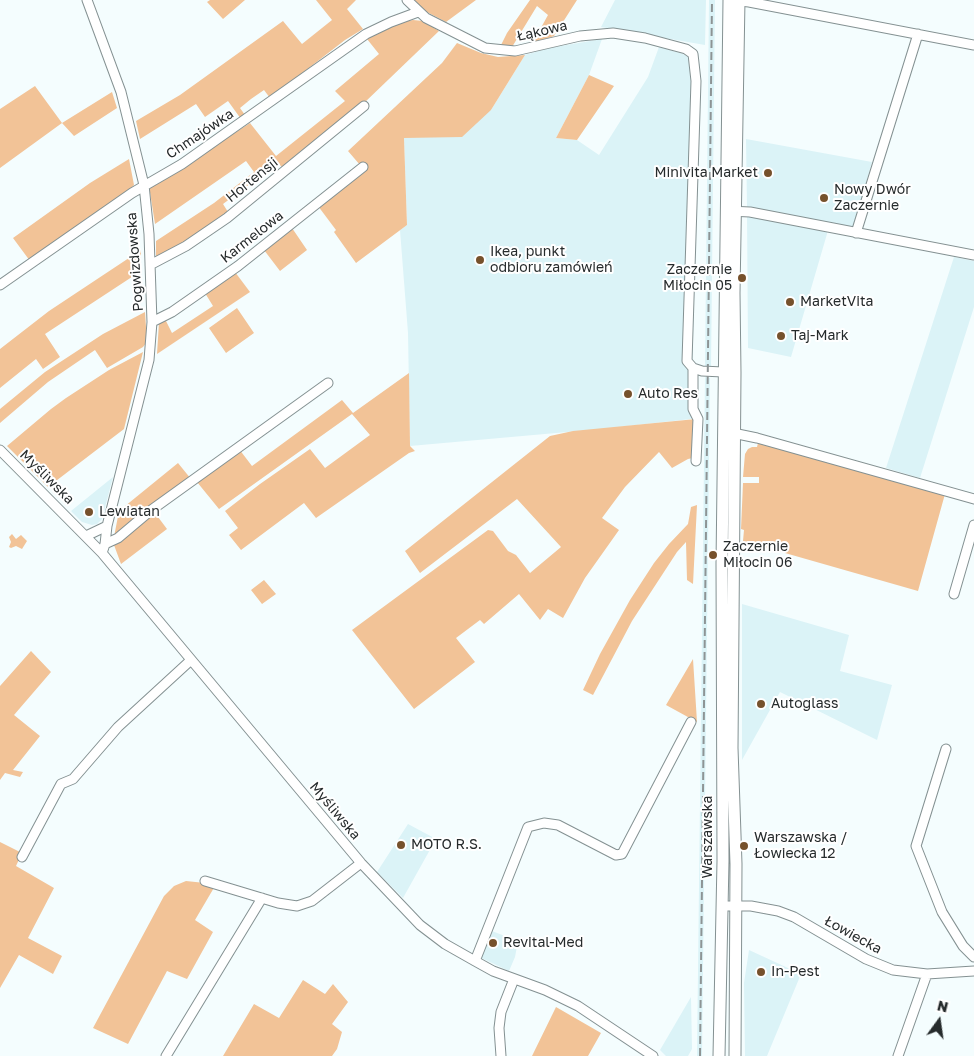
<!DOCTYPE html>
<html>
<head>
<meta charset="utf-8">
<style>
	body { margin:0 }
	#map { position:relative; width:974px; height:1056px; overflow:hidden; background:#f4fdfe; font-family:"Golos Text",sans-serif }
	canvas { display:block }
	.north { position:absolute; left:914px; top:996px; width:50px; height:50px; -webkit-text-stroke:4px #fff; paint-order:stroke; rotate:14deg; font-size:14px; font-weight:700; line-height:20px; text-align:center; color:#262b2c }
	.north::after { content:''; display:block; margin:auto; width:18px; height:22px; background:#262b2c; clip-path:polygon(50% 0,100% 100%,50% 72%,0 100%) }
</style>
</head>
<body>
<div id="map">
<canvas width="974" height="1056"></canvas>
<div class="north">N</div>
</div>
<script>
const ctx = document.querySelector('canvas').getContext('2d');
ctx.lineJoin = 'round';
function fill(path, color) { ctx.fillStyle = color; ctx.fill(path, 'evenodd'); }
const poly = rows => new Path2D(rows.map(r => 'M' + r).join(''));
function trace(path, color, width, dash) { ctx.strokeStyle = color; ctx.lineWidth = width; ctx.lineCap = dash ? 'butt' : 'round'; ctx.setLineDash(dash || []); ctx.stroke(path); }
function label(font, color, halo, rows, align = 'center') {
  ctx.font = font + ' "Golos Text",sans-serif'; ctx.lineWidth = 4; ctx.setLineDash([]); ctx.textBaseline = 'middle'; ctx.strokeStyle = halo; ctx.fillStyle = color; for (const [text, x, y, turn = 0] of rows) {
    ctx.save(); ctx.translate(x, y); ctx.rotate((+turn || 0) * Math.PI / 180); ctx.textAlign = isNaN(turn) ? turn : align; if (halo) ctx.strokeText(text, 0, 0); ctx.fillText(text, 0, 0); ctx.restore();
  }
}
fill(poly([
	[615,0,706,0,705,45,601,27],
	[709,0,715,0,711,367,705,366],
	[602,39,589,75,556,138,577,140,599,155,648,77,659,47,683,54,700,64,691,419,601,429,410,446,408,333,400,230,407,225,404,138,491,110,525,55,549,48],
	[746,139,872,162,853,228,747,207],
	[747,214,827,230,827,234,791,357,748,348],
	[954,257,974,261,974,307,920,478,886,468],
	[705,377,710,378,702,1056,697,1056],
	[113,477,102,519,97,524,92,525,82,522,71,511],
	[742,604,849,635,840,671,892,685,877,740,780,692,742,760],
	[408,824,436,839,403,898,377,872],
	[484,928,518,941,515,957,509,971,473,954],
	[749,950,801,974,767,1056,745,1056,744,983],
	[691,997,692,1049,688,1056,666,1056,660,1050]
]), '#dbf3f7');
fill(poly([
	[210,0,245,0,223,19,207,2],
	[316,0,356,0,347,9,363,29,345,40,270,98,264,90,251,99,240,108,245,115,241,119,228,101,205,117,196,104,140,139,136,121,180,95,283,21,302,44,332,20],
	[413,0,476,0,446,22,425,11],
	[530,0,577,0,554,36,532,44,548,15,537,6,512,47,500,47,507,33],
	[413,20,423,21,439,31,363,104,284,169,278,163,223,204,228,212,197,235,156,259,156,241,214,203,254,172,246,161,155,224,149,186,164,179,250,123,276,156,345,101,335,91,379,54,367,39,377,32,403,22],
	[457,43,481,53,498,57,525,55,491,110,462,137,404,138,407,225,356,263,334,232,336,230,318,206,367,169,360,165,348,151,442,63],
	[589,75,614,86,577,140,556,138],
	[35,86,62,123,112,92,117,108,74,136,62,123,0,168,0,109],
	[129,159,134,185,123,197,30,261,13,238,90,183],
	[292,228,307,250,280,271,264,250],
	[141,250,141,271,45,334,60,357,43,369,36,359,0,388,0,349,49,311],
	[235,272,250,292,157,354,159,322,165,319,172,333,213,306,205,293],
	[237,308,254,333,226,353,209,328],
	[145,312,147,342,143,347,107,368,95,350,48,382,0,423,0,409,45,372,103,334],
	[143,352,124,429,48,487,7,446,51,409,66,398,109,370],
	[409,373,410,446,415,451,409,453,316,518,304,503,241,550,229,535,238,528,225,511,260,484,310,449,325,468,370,435,352,414,219,509,197,482,239,449,252,466,342,400,353,413],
	[696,419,693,458,688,459,672,468,659,452,625,487,602,518,619,530,585,578,563,618,548,609,540,620,519,594,484,624,480,620,456,638,475,662,414,709,352,630,488,530,493,531,508,551,516,555,530,573,561,547,517,499,420,573,405,551,550,436,573,431],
	[758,443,780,449,795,451,945,494,918,591,743,541,744,530,741,529,743,483,759,483,759,477,743,477,745,454,748,449,752,447,757,447],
	[178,463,191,479,114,537,119,511],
	[697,505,693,584,687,580,686,542,677,552,632,621,593,695,583,690,600,654,630,600,654,563,669,544,688,524,691,507],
	[155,513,167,529,121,564,114,545],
	[12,534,16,539,21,535,27,541,22,549,16,546,11,548,9,547,11,542,9,537],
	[264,580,276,594,262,604,251,590],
	[31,651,51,672,14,715,40,736,13,770,23,772,20,777,5,773,0,780,0,686],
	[693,659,697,722,666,705],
	[0,842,22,853,16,866,54,888,28,938,62,956,53,974,19,955,0,988],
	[186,881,205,883,215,886,195,920,213,932,187,979,167,971,128,1044,93,1028,164,896,174,886],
	[303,980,325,994,333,984,348,1002,332,1024,342,1032,337,1049,332,1056,223,1056,254,1004,279,1018],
	[556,1007,601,1033,588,1056,532,1056]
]), '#f2c397');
const minor = poly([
	[87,0,121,92,144,185,149,234,152,322,149,360,107,526,105,544,102,553],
	[407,0,426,18,485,48,515,51,580,36,613,33,645,38,686,49,693,54,696,81,687,361,693,368,702,371,723,372],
	[739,1,749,2,974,45],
	[729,211,750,212,974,255],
	[856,233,918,34],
	[150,265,186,246,227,218,364,106],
	[0,285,132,193,182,164,366,34,391,22,418,12],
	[152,322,172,312,238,266,363,167],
	[693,368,693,409,698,419,696,461],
	[728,432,757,438,974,499],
	[0,450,102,553,361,863,420,925,445,944,475,961,493,971,545,990,578,1006,653,1056],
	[86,536,107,526],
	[105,544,118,538,150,511,328,383],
	[954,594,974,525],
	[946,749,916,846,942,912,963,946,974,957],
	[22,857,61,784,73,779,118,727,191,660],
	[205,881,278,903,297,906,312,901,361,863],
	[722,906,751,906,778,911,794,917,866,959,893,970,927,974,974,971],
	[475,961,528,827,544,823,558,825,616,855,622,854,691,722],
	[166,1056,262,898],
	[501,1056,499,1028,501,1012,514,979],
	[898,1056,927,974]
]);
const major = poly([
	[719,1056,723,861,722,563,729,0],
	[735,1056,736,864,732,748,735,373,734,293,739,0]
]);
trace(minor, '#849192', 11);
trace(major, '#849192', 13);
trace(minor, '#fff', 9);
trace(major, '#fff', 11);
trace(poly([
	[700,1056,712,0]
]), '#8d9495', 2, [8, 4]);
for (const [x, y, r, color] of [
	[768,173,5,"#76512c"],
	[824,198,5,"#76512c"],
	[480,260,5,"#76512c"],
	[742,278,5,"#76512c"],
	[790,302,5,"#76512c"],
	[781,336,5,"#76512c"],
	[628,394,5,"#76512c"],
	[89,512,5,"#76512c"],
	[713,555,5,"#76512c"],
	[761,704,5,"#76512c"],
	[401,845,5,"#76512c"],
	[744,846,5,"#76512c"],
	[493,943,5,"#76512c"],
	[761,972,5,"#76512c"]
]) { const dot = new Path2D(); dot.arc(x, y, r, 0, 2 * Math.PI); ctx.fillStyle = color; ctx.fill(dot); trace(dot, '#fff', 2); }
label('14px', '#262b2c', '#fff', [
	["Łąkowa",542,31,-13],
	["Chmajówka",200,134,-34],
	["Hortensji",252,180,-39],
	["Karmelowa",252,237,-38],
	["Pogwizdowska",135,262,-94],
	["Myśliwska",47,477,45],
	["Myśliwska",335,811,50],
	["Warszawska",708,837,-90],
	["Łowiecka",853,935,29]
]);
label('14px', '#262b2c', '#fff', [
	["Minivita Market",758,173,"right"],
	["Nowy Dwór",834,190],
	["Zaczernie",834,206],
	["Ikea, punkt",490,252],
	["odbioru zamówień",490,268],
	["Zaczernie",732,270,"right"],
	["Miłocin 05",732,286,"right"],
	["MarketVita",800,302],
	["Taj-Mark",791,336],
	["Auto Res",638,394],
	["Lewiatan",99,512],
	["Zaczernie",723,547],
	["Miłocin 06",723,563],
	["Autoglass",771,704],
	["Warszawska /",754,838],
	["Łowiecka 12",754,854],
	["MOTO R.S.",411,845],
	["Revital-Med",503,943],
	["In-Pest",771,972]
], 'left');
</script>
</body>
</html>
